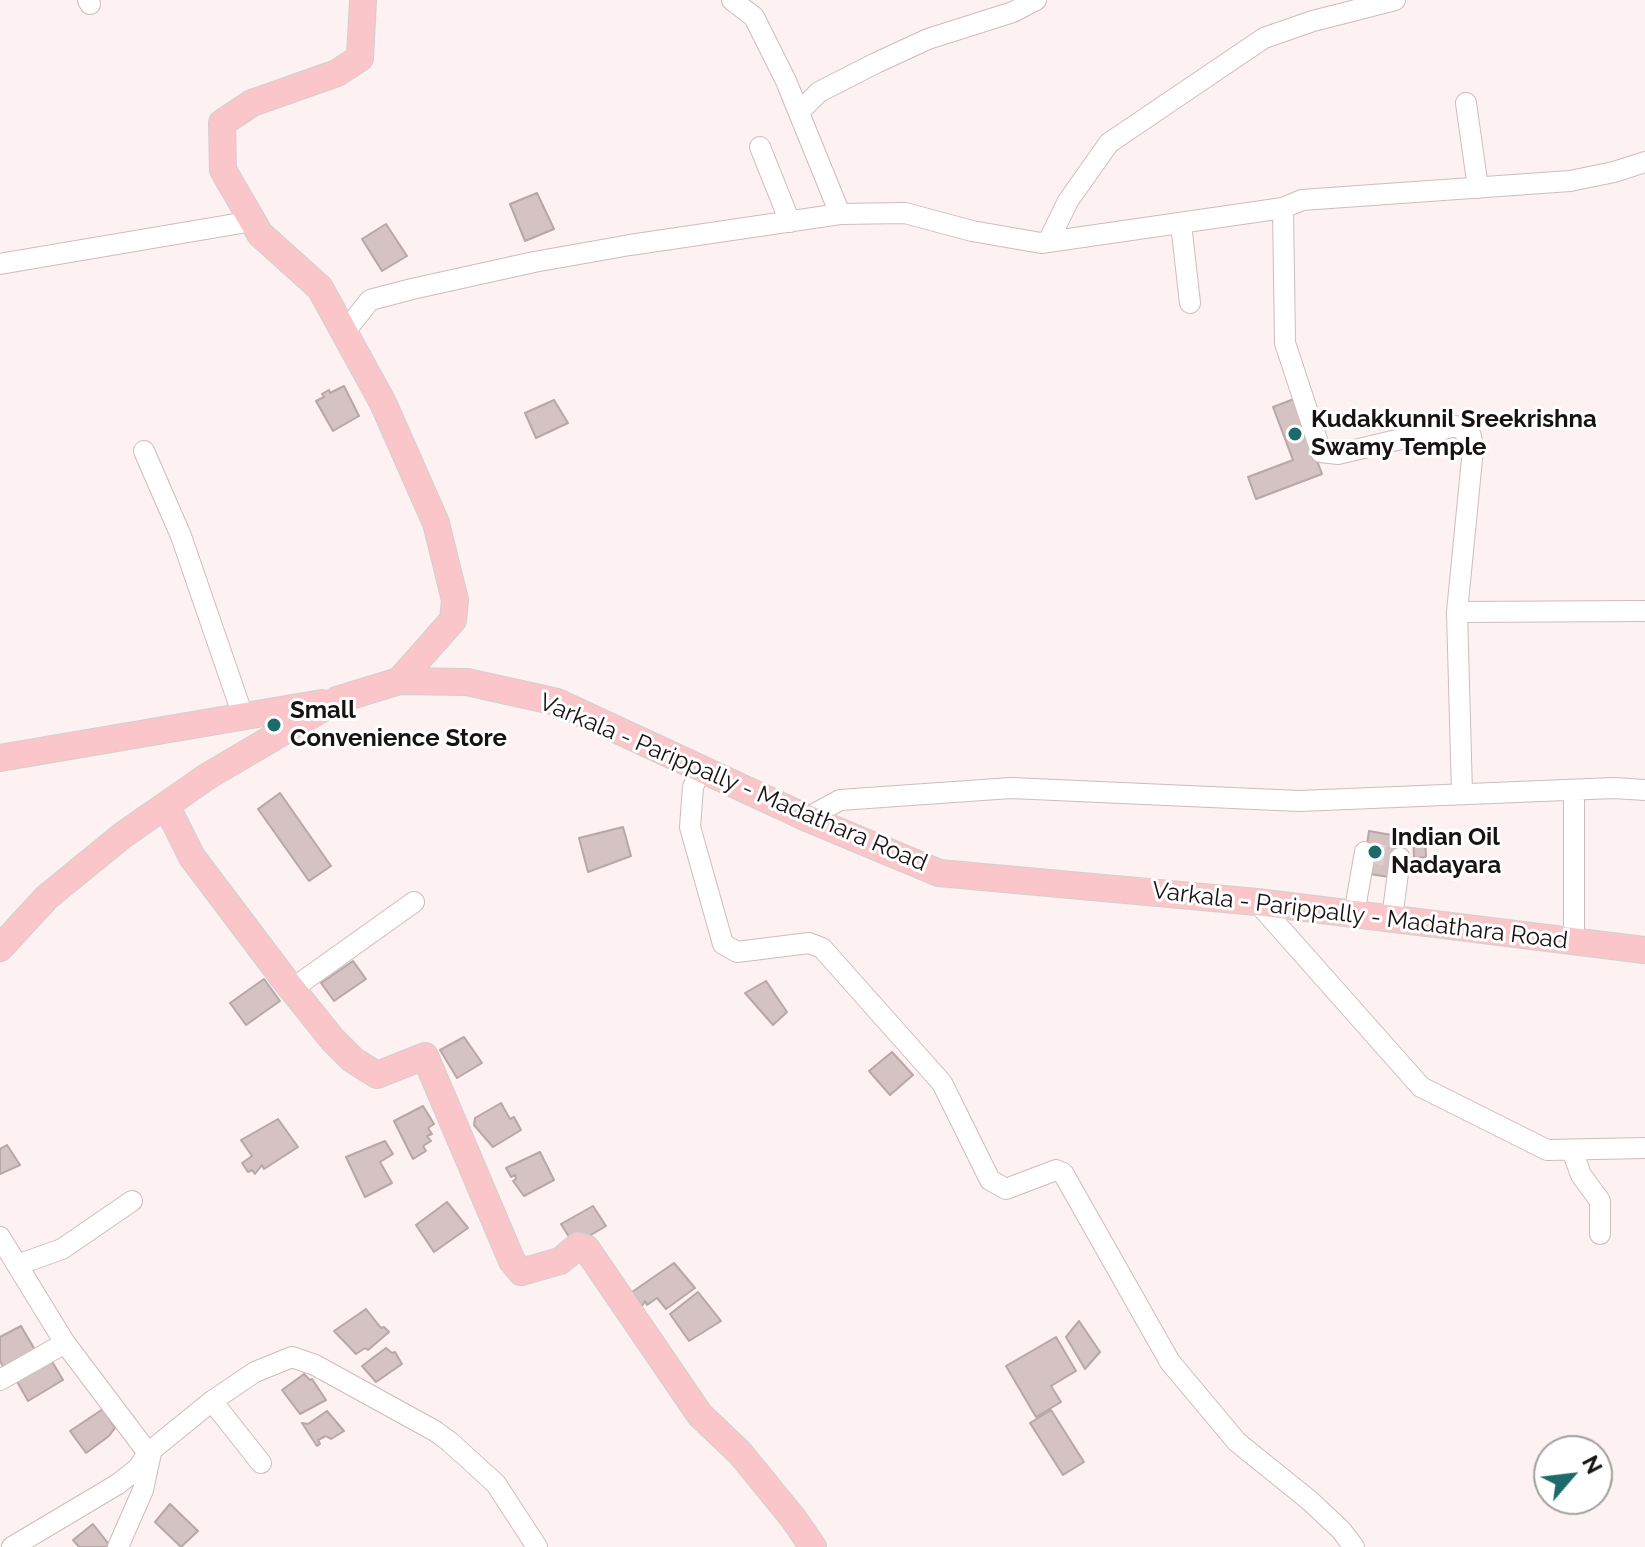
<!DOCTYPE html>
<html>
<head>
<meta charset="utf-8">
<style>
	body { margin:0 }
	#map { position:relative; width:1645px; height:1547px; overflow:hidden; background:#fdf1f1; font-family:Raleway,sans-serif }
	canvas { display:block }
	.north { position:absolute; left:1533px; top:1435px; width:80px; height:80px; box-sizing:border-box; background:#fff; border:2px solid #a3a0a0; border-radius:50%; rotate:62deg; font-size:22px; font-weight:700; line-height:32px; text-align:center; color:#181212 }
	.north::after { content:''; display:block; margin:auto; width:28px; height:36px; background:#1d6a6b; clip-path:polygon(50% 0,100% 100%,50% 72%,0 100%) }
</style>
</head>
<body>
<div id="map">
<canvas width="1645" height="1547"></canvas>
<div class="north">N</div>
</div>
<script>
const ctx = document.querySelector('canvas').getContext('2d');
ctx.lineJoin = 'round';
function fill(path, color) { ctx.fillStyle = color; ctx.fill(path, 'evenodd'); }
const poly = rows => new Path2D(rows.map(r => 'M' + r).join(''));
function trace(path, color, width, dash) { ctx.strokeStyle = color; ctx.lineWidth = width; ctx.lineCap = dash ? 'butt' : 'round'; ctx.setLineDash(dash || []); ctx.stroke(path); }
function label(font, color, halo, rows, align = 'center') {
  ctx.font = font + ' Raleway,sans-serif'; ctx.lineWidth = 6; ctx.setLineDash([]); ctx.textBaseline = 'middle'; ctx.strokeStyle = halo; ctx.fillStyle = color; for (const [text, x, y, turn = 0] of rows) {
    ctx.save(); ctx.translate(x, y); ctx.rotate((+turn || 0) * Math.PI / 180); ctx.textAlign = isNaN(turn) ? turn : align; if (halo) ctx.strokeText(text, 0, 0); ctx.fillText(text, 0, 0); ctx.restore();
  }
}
const building = poly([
	[537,193,554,229,525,241,510,204,537,193],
	[386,224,407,256,382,271,362,239,386,224],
	[344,386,359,416,333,431,316,401,324,397,322,394,329,390,330,393,344,386],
	[1294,399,1322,474,1256,499,1248,477,1293,460,1273,407,1294,399],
	[554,400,568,423,536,438,525,413,554,400],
	[280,793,331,866,309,881,258,809,280,793],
	[623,827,631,856,588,872,579,838,623,827],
	[1369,831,1403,837,1396,878,1363,873,1369,831],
	[1413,836,1425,836,1426,857,1414,858,1413,836],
	[353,961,366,979,334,1001,321,983,353,961],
	[264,979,280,1001,246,1025,230,1003,264,979],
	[766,981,787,1012,773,1025,745,993,766,981],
	[464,1037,482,1063,457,1078,440,1050,464,1037],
	[892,1052,913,1075,890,1095,869,1071,892,1052],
	[501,1103,510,1119,514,1117,521,1130,493,1147,474,1125,475,1118,501,1103],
	[423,1106,434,1124,428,1128,432,1134,427,1136,431,1141,423,1146,426,1151,413,1159,394,1121,423,1106],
	[278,1119,298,1147,264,1169,262,1165,255,1174,252,1170,248,1172,242,1163,252,1156,241,1140,278,1119],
	[385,1141,393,1154,380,1162,392,1183,365,1197,346,1157,385,1141],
	[7,1145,20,1165,0,1174,0,1149,7,1145],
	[540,1152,554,1180,524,1196,513,1181,516,1179,515,1175,511,1177,506,1168,540,1152],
	[447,1202,468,1228,434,1252,416,1225,447,1202],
	[593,1206,606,1226,574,1245,561,1224,593,1206],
	[674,1263,695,1288,666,1309,657,1298,647,1305,645,1301,642,1306,632,1292,674,1263],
	[698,1292,721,1321,689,1341,670,1314,698,1292],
	[366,1309,381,1328,384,1327,389,1332,368,1350,365,1348,356,1354,334,1331,366,1309],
	[1079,1321,1100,1352,1085,1369,1066,1337,1079,1321],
	[21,1326,35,1350,4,1368,0,1361,0,1337,21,1326],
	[1056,1337,1076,1371,1051,1386,1061,1402,1036,1417,1006,1366,1056,1337],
	[386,1348,392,1353,395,1352,402,1364,376,1382,362,1366,386,1348],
	[50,1358,63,1380,28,1401,15,1378,50,1358],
	[304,1374,310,1380,312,1379,326,1400,300,1414,282,1390,304,1374],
	[103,1409,115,1428,109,1436,86,1453,70,1431,103,1409],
	[1051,1410,1084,1462,1063,1475,1030,1423,1051,1410],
	[327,1411,344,1431,331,1439,326,1436,318,1440,320,1444,317,1446,302,1423,308,1424,327,1411],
	[170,1504,198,1531,181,1547,155,1522,170,1504],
	[93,1524,111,1547,79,1547,73,1540,93,1524]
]);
fill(building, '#d5c2c2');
trace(building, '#b9a6a7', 2);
trace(poly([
	[1365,852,1400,858]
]), '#dbd0d0', 20, [20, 10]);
const minor = poly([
	[88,0,90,4],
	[732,0,754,17,786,81,840,214],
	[1466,103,1478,188],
	[799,112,819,92,876,63,928,39,1013,12,1036,0],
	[760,147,790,222],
	[1283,208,1285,343,1321,452,1338,454,1456,426,1471,436,1473,449,1457,612,1462,793],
	[1181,224,1190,303],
	[1048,242,1068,201,1109,143,1264,38,1313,21,1395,0],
	[0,264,253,221],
	[344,333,370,300,412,289,534,262,630,245,840,214,905,213,972,231,1041,243,1283,208,1302,200,1570,181,1614,172,1645,162],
	[144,451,181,536,243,716],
	[1457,612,1645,611],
	[701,769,693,787,690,827,723,944,737,952,809,943,822,948,942,1083,990,1180,1006,1189,1056,1170,1063,1173,1170,1362,1237,1442,1309,1500,1341,1530,1354,1547],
	[1574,790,1574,941],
	[807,818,840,800,1011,788,1299,801,1614,788,1645,790],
	[1257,902,1421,1087,1547,1150,1645,1148],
	[1354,914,1365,852],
	[1392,918,1400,858],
	[292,989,414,902],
	[1572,1150,1581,1175,1600,1201,1600,1234],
	[0,1237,65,1343,148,1453,212,1401,255,1372,292,1357,315,1365,435,1431,450,1442,496,1484,537,1547],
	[17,1265,62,1249,132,1201],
	[0,1380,65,1343],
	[212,1401,261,1463],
	[12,1547,118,1484,138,1468,148,1453],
	[118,1547,143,1490,151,1453]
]);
const major = poly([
	[363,0,360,58,337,73,252,103,222,123,223,170,260,234,320,288,383,403,436,523,455,600,453,620,399,681],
	[0,758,322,703],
	[166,805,192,857,284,979,332,1039,353,1060,377,1075,425,1056,512,1261,521,1272,560,1261,578,1246,586,1248,700,1415,740,1453,793,1518,813,1547],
	[0,948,47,897,123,835,208,776,337,700,399,681,467,682,557,702,807,818,939,873,1257,902,1645,950]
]);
trace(minor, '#cfbcbc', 22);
trace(major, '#d1d0d0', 28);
trace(minor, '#fff', 20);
trace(major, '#fbc6c9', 26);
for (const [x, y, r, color] of [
	[1295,434,8,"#1d6a6b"],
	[274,725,8,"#1d6a6b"],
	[1375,852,8,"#1d6a6b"]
]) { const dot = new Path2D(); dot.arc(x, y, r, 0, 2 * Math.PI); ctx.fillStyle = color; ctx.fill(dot); trace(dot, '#fff', 3); }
label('bold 24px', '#181212', '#fff', [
	["Kudakkunnil Sreekrishna",1311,420],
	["Swamy Temple",1311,448],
	["Small",290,711],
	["Convenience Store",290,739],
	["Indian Oil",1391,838],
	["Nadayara",1391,866]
], 'left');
label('24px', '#181212', '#fff', [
	["Varkala - Parippally - Madathara Road",733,783,23],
	["Varkala - Parippally - Madathara Road",1360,916,7]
]);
</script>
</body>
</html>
